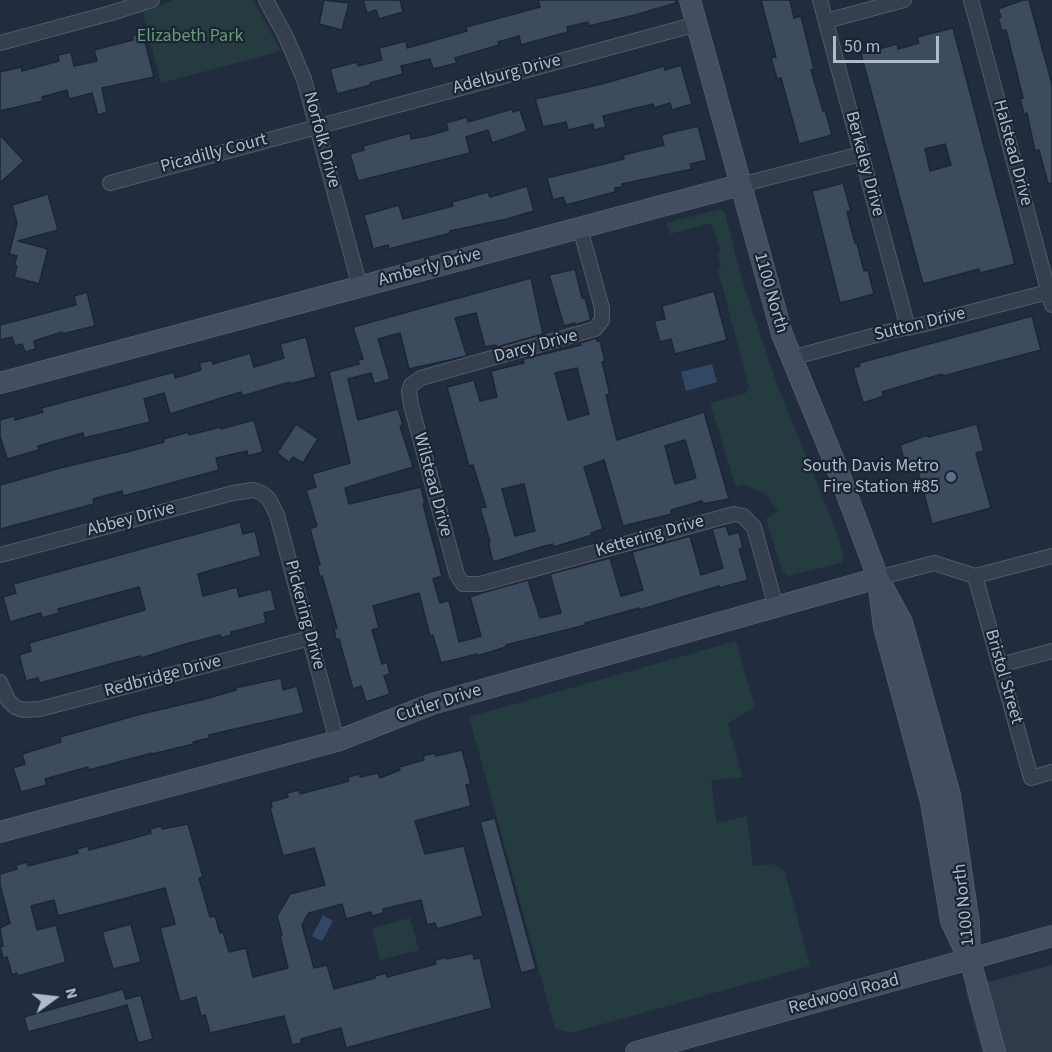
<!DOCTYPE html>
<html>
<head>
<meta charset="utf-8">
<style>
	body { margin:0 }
	#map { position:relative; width:1052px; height:1052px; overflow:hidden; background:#212d3e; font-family:"Source Sans 3",sans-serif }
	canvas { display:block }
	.north { position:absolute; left:24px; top:968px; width:60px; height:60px; -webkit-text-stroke:4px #1b2433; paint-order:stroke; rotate:75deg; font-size:16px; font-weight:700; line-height:24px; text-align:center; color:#b1baca }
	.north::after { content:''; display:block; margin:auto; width:21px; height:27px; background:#b1baca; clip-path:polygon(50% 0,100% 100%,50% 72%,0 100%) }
	.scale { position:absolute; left:833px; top:36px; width:106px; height:27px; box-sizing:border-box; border:3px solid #b1baca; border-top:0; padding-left:8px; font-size:18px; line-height:21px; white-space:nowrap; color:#b1baca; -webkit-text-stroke:4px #1b2433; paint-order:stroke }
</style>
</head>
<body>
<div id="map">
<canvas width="1052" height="1052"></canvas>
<div class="north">N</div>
<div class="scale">50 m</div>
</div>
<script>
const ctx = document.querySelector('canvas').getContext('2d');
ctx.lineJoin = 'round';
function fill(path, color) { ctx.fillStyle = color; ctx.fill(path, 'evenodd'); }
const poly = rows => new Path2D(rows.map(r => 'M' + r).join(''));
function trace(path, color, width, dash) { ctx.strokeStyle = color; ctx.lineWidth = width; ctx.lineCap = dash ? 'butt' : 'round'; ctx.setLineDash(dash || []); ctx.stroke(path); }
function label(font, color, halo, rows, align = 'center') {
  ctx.font = font + ' "Source Sans 3",sans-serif'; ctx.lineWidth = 4.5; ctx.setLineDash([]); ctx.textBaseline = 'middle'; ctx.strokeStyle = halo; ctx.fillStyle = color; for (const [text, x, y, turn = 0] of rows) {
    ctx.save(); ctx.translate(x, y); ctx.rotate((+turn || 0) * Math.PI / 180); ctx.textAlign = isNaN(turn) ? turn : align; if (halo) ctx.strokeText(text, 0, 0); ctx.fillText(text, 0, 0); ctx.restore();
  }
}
fill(poly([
	[1052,965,1052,1052,982,1052,965,988]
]), '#2f3a4b');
fill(poly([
	[173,0,253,0,280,50,274,53,161,83,143,13],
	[720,209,725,213,740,273,775,379,837,533,844,558,841,563,788,576,782,571,766,519,778,511,765,493,744,485,736,487,710,403,746,393,749,387,718,270,721,267,718,254,721,251,711,223,670,234,666,223],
	[736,641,755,707,728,723,742,777,711,781,717,823,747,816,753,866,774,864,785,872,810,966,571,1033,555,1028,469,717],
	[410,918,419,950,380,960,372,928]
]), '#243b3f');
fill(poly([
	[712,364,717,382,686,391,681,372],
	[323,915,333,921,322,941,312,936]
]), '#324665');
const building = poly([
	[324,0,349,3,342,30,319,24,324,0],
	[363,0,400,0,403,12,379,19,376,10,367,13,363,0],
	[538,0,676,0,676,3,635,15,589,26,588,22,567,27,568,32,521,45,519,36,498,42,499,45,455,58,457,63,433,69,430,59,401,66,403,74,370,83,371,85,337,94,330,69,357,62,358,66,382,60,379,48,406,41,407,48,467,31,466,27,540,7,538,0],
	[761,0,790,0,794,18,801,16,814,69,811,70,823,111,825,110,832,135,799,144,781,78,777,79,771,58,776,57,761,0],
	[1023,0,1029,0,1052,84,1052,183,1048,184,1039,150,1035,151,1027,113,1024,114,1020,99,1023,98,1006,30,1002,31,998,18,1001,17,998,9,1023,0],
	[953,28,1015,264,980,273,979,269,923,284,861,54,897,44,898,49,919,43,917,37,953,28],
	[945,144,951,165,930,171,925,149,945,144],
	[143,34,154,77,102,88,107,112,98,115,92,93,69,99,67,90,42,97,43,101,0,111,0,72,21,67,22,71,59,61,58,55,71,52,74,66,97,61,94,50,133,40,132,36,143,34],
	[681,65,692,104,672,110,670,103,654,108,653,104,603,116,606,127,594,130,593,124,568,130,566,122,543,127,535,99,602,84,664,66,665,70,681,65],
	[512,109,513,112,520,110,527,131,492,143,488,130,466,137,470,153,358,181,350,154,364,150,363,146,410,133,411,139,427,136,448,130,446,123,467,117,468,122,512,109],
	[698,126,707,160,690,164,692,169,622,184,622,187,615,188,615,192,566,205,563,197,553,200,547,178,624,159,623,155,664,145,661,135,698,126],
	[0,135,24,161,0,183,0,135],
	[843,183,851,211,847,212,855,243,857,243,864,271,868,270,874,294,840,303,812,191,843,183],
	[527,186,534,211,507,219,450,231,451,233,389,249,388,245,373,249,364,215,399,205,403,219,453,206,452,202,488,192,490,197,527,186],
	[48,194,58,230,18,241,48,249,39,284,14,277,17,266,14,266,17,256,9,254,17,223,12,205,48,194],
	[575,269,582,298,585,298,591,320,575,325,575,323,564,326,549,275,575,269],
	[531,278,543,334,497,347,496,345,485,347,476,313,455,318,467,356,409,369,400,333,378,339,390,379,374,384,371,373,348,379,358,420,398,409,403,425,400,426,413,467,345,488,349,504,421,487,425,504,423,504,442,576,433,579,440,603,449,600,459,642,481,636,470,597,485,592,528,580,540,618,561,613,550,574,610,558,621,596,643,590,632,552,690,536,701,575,723,568,712,529,726,526,729,535,739,532,743,548,739,549,748,580,719,588,719,586,639,610,639,608,585,623,586,625,506,645,506,647,477,656,477,654,441,663,433,635,430,636,419,593,373,606,379,628,372,630,382,664,387,662,390,674,384,676,390,694,366,702,361,686,353,689,339,639,336,640,334,629,337,628,322,576,320,577,317,566,320,565,310,529,317,526,306,490,316,487,312,474,350,463,329,372,359,364,358,360,363,359,353,327,531,278],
	[714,291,727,340,675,354,671,339,660,342,654,321,665,319,662,306,714,291],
	[87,292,95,326,62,334,62,332,34,341,36,349,25,352,22,344,15,346,12,337,0,340,0,325,76,305,74,296,87,292],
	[1032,316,1041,350,943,376,942,374,882,392,884,396,863,403,853,368,860,366,859,363,1032,316],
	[306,337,316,377,290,384,290,382,242,396,241,392,170,414,164,393,144,399,150,422,84,438,83,433,38,446,39,450,7,459,0,436,0,420,14,416,15,420,43,412,41,408,174,372,175,378,201,370,199,363,212,360,213,364,250,353,254,367,284,358,280,344,306,337],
	[596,338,597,341,600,341,605,361,602,362,610,394,606,395,617,440,704,412,729,499,703,504,702,501,671,510,672,514,623,526,604,460,584,467,603,529,591,533,592,535,567,543,553,547,553,544,541,547,493,562,488,542,490,542,480,508,486,507,473,465,469,466,447,387,474,380,480,401,497,397,491,371,524,363,523,359,581,345,580,343,596,338],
	[577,368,589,414,568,420,555,373,577,368],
	[685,440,696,478,675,484,665,446,685,440],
	[524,484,535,531,515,536,502,489,524,484],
	[254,420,263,452,248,456,247,451,216,458,219,470,123,496,122,491,93,499,94,504,0,529,0,485,64,467,127,452,164,442,163,439,189,432,189,435,221,427,221,429,254,420],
	[296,424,318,439,303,463,293,457,289,462,277,453,296,424],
	[977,424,984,451,976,453,991,508,932,524,917,468,907,471,900,445,928,435,928,437,977,424],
	[240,522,243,534,255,531,261,556,198,574,203,596,237,587,239,597,271,589,276,610,264,613,266,623,231,632,231,635,221,638,220,635,189,643,141,658,140,656,40,683,38,678,26,681,19,655,31,651,29,643,145,610,139,587,58,609,59,613,42,618,41,613,10,622,3,597,16,593,13,584,240,522],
	[281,678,283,690,297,686,304,713,209,735,210,738,193,742,194,744,152,754,152,753,89,770,88,767,45,779,47,785,21,792,13,768,25,764,22,754,61,742,60,737,141,714,205,699,236,690,235,688,281,678],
	[462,750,471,784,466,785,471,806,415,821,425,854,464,846,483,916,437,929,435,923,427,925,421,900,383,909,384,913,372,916,371,912,346,919,342,904,309,913,302,925,314,968,327,965,334,989,375,978,375,976,386,973,387,977,436,964,435,960,447,957,447,959,473,953,474,959,480,958,492,1008,346,1048,341,1028,301,1039,302,1043,292,1045,284,1016,210,1033,205,1015,201,1016,196,997,180,1002,160,928,175,924,165,888,58,916,54,900,31,906,37,930,56,925,66,962,18,976,17,973,12,975,7,957,3,958,0,947,3,946,0,928,10,923,0,885,0,874,17,869,16,865,27,862,28,866,78,853,77,849,88,846,89,850,134,838,151,833,150,829,161,826,162,829,188,824,203,877,199,878,210,917,215,916,220,933,223,932,229,952,246,948,253,977,288,968,280,936,282,935,277,916,290,894,325,885,314,848,283,856,270,808,272,807,271,802,288,797,287,793,299,790,300,794,349,781,348,777,359,774,360,777,378,773,380,778,400,770,399,767,424,760,423,756,435,753,436,756,462,750],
	[495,818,536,969,521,973,480,822,495,818],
	[131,924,141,962,113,969,102,932,131,924],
	[123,989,126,999,141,995,153,1039,138,1043,127,1005,28,1032,24,1017,123,989]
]);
fill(building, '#3d4b5e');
trace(building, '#1d2635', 1.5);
const street = poly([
	[266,0,286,37,304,79,360,287],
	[820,0,908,328],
	[971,0,1052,305],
	[826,21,904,0],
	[0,43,111,13,152,0],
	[110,183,697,24],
	[740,185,861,154],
	[580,228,602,308,602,320,595,329,421,378,411,385,409,391,411,405,457,575,463,584,480,584,734,514,743,516,754,527,776,607],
	[791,358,891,331,921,325,1048,292],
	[0,555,233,493,253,490,262,493,269,499,277,515,337,741],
	[975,576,1031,778,1052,772],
	[878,578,934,563,975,576,1052,556],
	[1000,665,1052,651],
	[0,682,8,700,15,707,23,710,40,709,310,638]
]);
const secondary = poly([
	[690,0,782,334,837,468,878,578,902,622,950,795,969,923,970,959,995,1052],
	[0,383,740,185],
	[879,588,884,627,931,802,951,921,967,955],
	[0,832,337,741,432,704,878,578],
	[636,1052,1052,936]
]);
trace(street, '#515a69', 16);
trace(secondary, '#515a69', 22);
trace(street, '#363f4e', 14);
trace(secondary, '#434e62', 20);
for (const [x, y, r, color] of [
	[951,477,6,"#5c6f8a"]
]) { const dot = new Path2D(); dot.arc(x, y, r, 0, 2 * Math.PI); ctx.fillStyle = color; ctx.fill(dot); trace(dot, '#1b2433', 2); }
label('18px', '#669c75', '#1b2433', [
	["Elizabeth Park",190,37]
]);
label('18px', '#b1baca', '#1b2433', [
	["Adelburg Drive",507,75,-15],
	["Norfolk Drive",321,140,75],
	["Halstead Drive",1012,153,75],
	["Picadilly Court",214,154,-15],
	["Berkeley Drive",864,164,75],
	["Amberly Drive",430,268,-15],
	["1100 North",770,293,74],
	["Sutton Drive",920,325,-14],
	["Darcy Drive",536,347,-15],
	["Wilstead Drive",432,485,75],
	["Abbey Drive",131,520,-15],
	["Kettering Drive",650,537,-16],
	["Pickering Drive",304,615,75],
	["Redbridge Drive",163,677,-15],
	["Bristol Street",1003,677,74],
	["Cutler Drive",439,704,-18],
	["1100 North",965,905,-96],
	["Redwood Road",844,995,-15]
]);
label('18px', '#b1baca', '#1b2433', [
	["South Davis Metro",939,467],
	["Fire Station #85",939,488]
], 'right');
</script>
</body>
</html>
